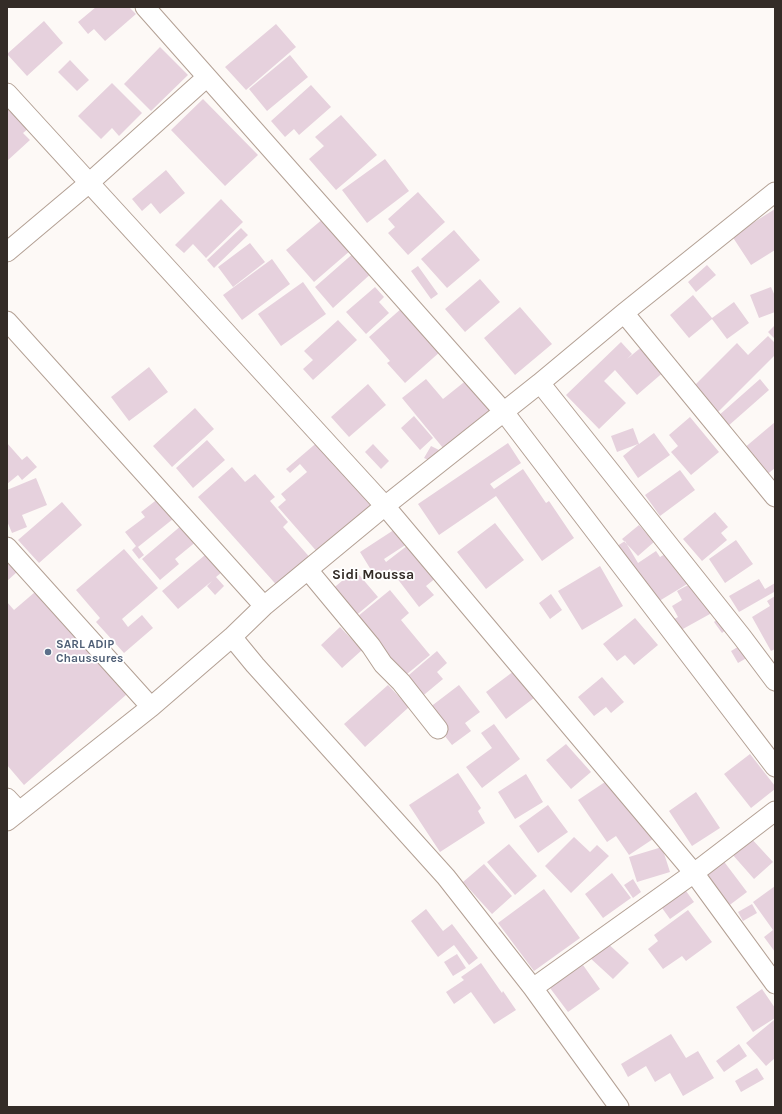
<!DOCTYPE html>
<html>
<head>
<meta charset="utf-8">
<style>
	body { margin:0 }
	#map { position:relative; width:782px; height:1114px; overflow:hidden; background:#fdf9f6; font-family:Karla,sans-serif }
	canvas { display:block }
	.frame { position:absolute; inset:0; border:8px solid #342c27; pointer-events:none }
</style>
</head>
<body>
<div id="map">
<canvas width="782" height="1114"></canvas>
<div class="frame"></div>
</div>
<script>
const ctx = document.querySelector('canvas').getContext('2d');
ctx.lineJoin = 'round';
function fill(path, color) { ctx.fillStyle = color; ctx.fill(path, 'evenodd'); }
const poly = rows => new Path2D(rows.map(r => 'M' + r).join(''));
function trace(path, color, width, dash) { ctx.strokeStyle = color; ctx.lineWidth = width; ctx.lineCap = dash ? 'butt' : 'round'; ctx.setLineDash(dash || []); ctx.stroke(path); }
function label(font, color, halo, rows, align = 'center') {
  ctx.font = font + ' Karla,sans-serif'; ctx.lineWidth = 3.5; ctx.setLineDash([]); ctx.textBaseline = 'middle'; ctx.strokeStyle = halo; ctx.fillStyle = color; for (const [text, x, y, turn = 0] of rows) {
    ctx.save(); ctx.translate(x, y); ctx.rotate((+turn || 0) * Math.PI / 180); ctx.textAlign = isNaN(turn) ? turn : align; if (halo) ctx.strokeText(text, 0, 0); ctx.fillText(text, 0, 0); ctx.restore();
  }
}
fill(poly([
	[96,7,129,7,136,14,105,41,94,29,88,34,78,22],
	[44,21,63,43,27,76,7,54],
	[276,24,296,47,246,90,225,67],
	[160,47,188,75,151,111,124,84],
	[290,55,308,77,267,111,249,89],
	[70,60,89,80,77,91,58,72],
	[112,83,142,113,119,136,112,128,101,139,78,116],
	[311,85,331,107,299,135,294,129,285,137,271,121],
	[7,92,35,123,23,133,30,140,7,161],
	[203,99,258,155,225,186,171,130],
	[341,115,377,155,336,190,309,159,324,146,315,137],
	[385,159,409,191,367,223,342,190],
	[166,170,185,193,160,214,151,203,142,211,132,199],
	[418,192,445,222,408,255,388,233,395,227,388,219],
	[221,199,243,222,206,258,193,244,184,253,175,245],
	[775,209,775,250,751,265,732,236],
	[324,218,351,250,314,282,286,250],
	[241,228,248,235,214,268,207,260],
	[454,230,480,260,447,288,421,259],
	[250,243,265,262,233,287,218,267],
	[356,251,374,271,333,308,315,287],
	[272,259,290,284,242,320,223,295],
	[707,265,716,275,696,292,688,282],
	[418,266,438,294,431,299,411,271],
	[480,279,500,302,465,332,445,309],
	[303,282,326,314,281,346,258,314],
	[375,287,384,297,379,302,389,313,366,334,346,312],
	[771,287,775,296,775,312,759,318,750,295],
	[693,295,712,318,734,302,749,323,727,339,712,319,689,338,670,315],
	[520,307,552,344,515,375,484,338],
	[402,308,441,351,405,383,387,363,390,361,369,337],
	[338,320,357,340,313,380,303,369,313,360,304,351],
	[775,325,775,339,768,332],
	[768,336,775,343,775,355,718,412,693,387,737,343,748,355],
	[621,342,632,354,627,359,644,345,666,370,637,395,615,370,604,381,626,403,599,429,566,395],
	[149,367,168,392,129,421,111,397],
	[473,375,496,405,443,448,402,398,426,379,443,399],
	[760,379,769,390,727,427,717,417],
	[368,384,386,405,349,437,331,417],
	[195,408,214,429,172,467,153,446],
	[414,416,433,438,420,450,401,428],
	[690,417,719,452,691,475,671,452,678,446,669,435],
	[775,422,775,468,765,476,743,449],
	[633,428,639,444,654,433,670,455,638,478,623,456,638,444,617,452,611,436],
	[207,440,225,460,193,488,176,468],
	[320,440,377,505,319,554,278,507,286,500,281,494,307,472,300,464,290,473,286,469],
	[7,443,22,460,27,456,37,467,22,480,18,475,7,484],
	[508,443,521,463,490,484,494,489,523,469,546,503,549,501,574,538,542,561,496,496,439,535,418,504],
	[373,444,389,461,381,469,365,452],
	[431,446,439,450,433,462,424,458],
	[232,467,245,482,255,474,275,497,270,501,288,522,283,527,313,561,281,590,198,497],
	[680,470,695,490,660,516,645,495],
	[36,478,47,505,22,515,27,527,12,533,7,521,7,490],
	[168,491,183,511,138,547,144,555,139,559,132,550,136,546,125,532,145,517,141,512],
	[62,502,82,525,39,563,18,540],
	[715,512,728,527,721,533,727,540,702,561,683,539],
	[189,519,203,536,175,559,179,564,160,580,142,559],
	[406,522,416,538,384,559,386,562,412,542,437,577,426,586,434,595,419,607,390,569,376,578,360,552],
	[495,523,524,560,486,589,457,552],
	[639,525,654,542,638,556,622,539],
	[736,540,753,564,725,583,709,559],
	[625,541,638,563,656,551,660,557,678,547,697,578,651,606,614,548],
	[124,549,158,588,122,619,128,627,142,615,153,628,124,653,96,622,100,618,76,590],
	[211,550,227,568,216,577,224,586,215,595,207,586,212,581,178,609,162,591],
	[7,560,17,572,7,581],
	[600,566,623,606,582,630,558,591],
	[355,570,378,597,347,623,324,596],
	[701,578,719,609,672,635,665,624,678,617,672,606,682,600,677,591],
	[759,579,765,589,775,583,775,595,774,592,739,612,729,596],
	[390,590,409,613,401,620,430,655,401,679,352,621],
	[35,592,127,694,24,785,7,765,7,602,14,610],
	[551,594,562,610,550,619,539,603],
	[775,596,775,649,771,651,752,617,770,606,767,601],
	[724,614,732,625,722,633,714,622],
	[635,618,658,645,634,665,625,655,617,661,603,644],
	[340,627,362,650,342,668,321,645],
	[753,638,750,656,738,663,731,651],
	[437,651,447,663,437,672,443,679,419,699,403,680],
	[514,671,534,698,506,719,486,692],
	[602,677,624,702,611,713,606,707,594,716,578,697],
	[388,685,409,707,365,747,344,724],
	[459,685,480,712,465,723,471,731,452,745,425,711],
	[494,724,520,759,482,788,466,767,492,748,481,733],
	[566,744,591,772,571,789,546,760],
	[750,754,775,786,775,789,751,808,724,774],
	[458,773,481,808,478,811,485,823,440,852,409,805],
	[526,774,543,802,515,819,498,792],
	[611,778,653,839,629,855,616,836,607,842,578,800],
	[696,792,720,828,692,846,669,811],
	[548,805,568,832,538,853,519,826],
	[574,837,590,852,597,845,609,856,571,893,545,866],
	[750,837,773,862,754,879,732,854],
	[509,844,537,876,515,895,487,862],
	[662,847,670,872,637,882,629,857],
	[719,855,747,892,723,910,695,873],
	[484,864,512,896,492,914,463,882],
	[612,873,631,898,603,918,585,894],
	[633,879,641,892,633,898,624,885],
	[681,884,694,902,670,919,657,901],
	[775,886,775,952,764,937,773,930,753,902],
	[544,889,580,938,534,971,498,923],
	[752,904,757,913,743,921,738,912],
	[426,909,443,931,452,924,478,958,469,965,454,945,438,957,411,921],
	[688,910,712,942,686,961,682,956,663,969,648,949,658,941,654,935],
	[604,940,629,963,613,979,589,957],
	[457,954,466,968,453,976,444,962],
	[481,963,502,993,503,991,516,1010,494,1024,471,992,454,1004,446,992,464,980,461,977],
	[583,965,600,989,568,1012,550,988],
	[762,989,775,1008,775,1018,753,1032,736,1007],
	[774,1020,775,1021,775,1058,766,1066,746,1043],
	[671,1034,686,1058,698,1051,714,1078,683,1096,670,1073,655,1082,646,1066,628,1077,621,1064],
	[739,1044,747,1056,724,1072,716,1061],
	[757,1068,764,1079,741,1092,735,1081]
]), '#e6d1dd');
const minor = poly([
	[145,7,504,412,775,767],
	[7,93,385,506,694,873,775,984],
	[7,252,89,183,207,77],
	[624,313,775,497],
	[7,321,264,606],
	[540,383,742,637,775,681],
	[7,547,151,707],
	[308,570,371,646,383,664,401,682,438,729],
	[232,637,255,665,446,877,533,988,619,1107],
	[7,798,19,811],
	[7,821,151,707,232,637,264,606,385,506,540,383,624,313,775,192],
	[533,988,694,873,775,811]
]);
trace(minor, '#b3a094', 21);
trace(minor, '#fff', 19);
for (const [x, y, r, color] of [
	[48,652,4,"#5c6f8a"]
]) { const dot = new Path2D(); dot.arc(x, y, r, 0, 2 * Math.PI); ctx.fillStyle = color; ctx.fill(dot); trace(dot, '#fff', 1.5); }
label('bold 12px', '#4e5e75', '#fff', [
	["SARL ADIP",56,645],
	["Chaussures",56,659]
], 'left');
label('bold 14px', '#342c27', '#fff', [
	["Sidi Moussa",373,575]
]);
</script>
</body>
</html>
